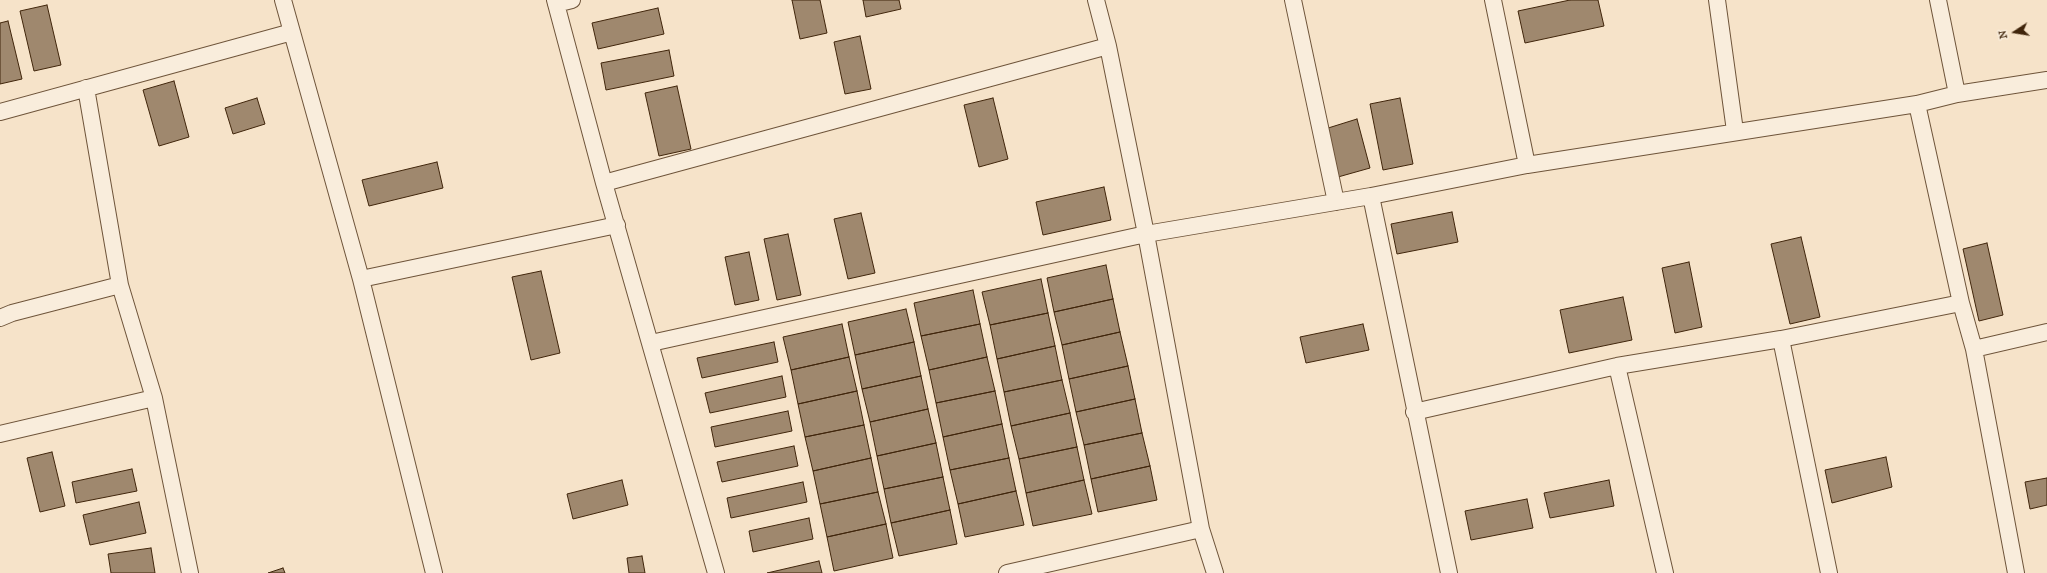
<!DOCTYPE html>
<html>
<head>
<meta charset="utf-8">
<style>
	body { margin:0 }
	#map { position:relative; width:2047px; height:573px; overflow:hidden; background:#f6e3c9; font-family:"IM FELL French Canon",serif }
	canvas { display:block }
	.north { position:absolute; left:1995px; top:12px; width:40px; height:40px; -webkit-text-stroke:3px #f9eddc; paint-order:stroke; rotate:258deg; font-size:11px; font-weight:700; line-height:16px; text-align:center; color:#40250b }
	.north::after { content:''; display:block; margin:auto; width:14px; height:18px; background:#40250b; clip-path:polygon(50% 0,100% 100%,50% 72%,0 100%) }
</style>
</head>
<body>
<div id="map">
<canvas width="2047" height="573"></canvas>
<div class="north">N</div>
</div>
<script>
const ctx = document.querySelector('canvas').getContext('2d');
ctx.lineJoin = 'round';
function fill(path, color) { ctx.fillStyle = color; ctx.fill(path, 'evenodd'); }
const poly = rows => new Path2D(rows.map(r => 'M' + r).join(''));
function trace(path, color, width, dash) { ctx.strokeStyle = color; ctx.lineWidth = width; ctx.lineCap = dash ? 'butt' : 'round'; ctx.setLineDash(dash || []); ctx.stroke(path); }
const building = poly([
	[792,0,820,0,827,33,800,39,792,0],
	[863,0,899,0,901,9,866,17,863,0],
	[1570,0,1598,0,1604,26,1525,43,1518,11,1570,0],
	[47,5,61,65,34,71,20,11,47,5],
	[658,8,664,34,598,49,592,23,658,8],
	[8,21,22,79,0,84,0,23,8,21],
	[860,36,871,89,845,94,834,42,860,36],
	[669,50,674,76,606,90,601,63,669,50],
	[174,81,189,137,159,146,143,90,174,81],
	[677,86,691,149,659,156,645,93,677,86],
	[257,98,265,124,233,134,225,108,257,98],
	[993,98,1008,159,979,167,964,105,993,98],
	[1400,98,1413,164,1383,170,1370,104,1400,98],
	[1357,119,1370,168,1338,177,1325,129,1357,119],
	[437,162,443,188,369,206,362,180,437,162],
	[1104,187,1111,220,1043,235,1036,202,1104,187],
	[1452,212,1458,242,1397,254,1391,224,1452,212],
	[861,213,875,273,848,279,834,219,861,213],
	[788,234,801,295,777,300,764,239,788,234],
	[1801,237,1820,317,1790,324,1771,244,1801,237],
	[1987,243,2003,315,1979,321,1963,249,1987,243],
	[749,252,759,300,735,305,725,257,749,252],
	[1689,262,1702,327,1675,333,1662,268,1689,262],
	[1106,265,1113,299,1054,312,1047,278,1106,265],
	[541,271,560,353,531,360,512,277,541,271],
	[1041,279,1048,313,990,325,982,292,1041,279],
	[973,290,980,324,921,336,914,303,973,290],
	[1623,297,1632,340,1569,353,1560,310,1623,297],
	[1113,299,1120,332,1062,345,1054,312,1113,299],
	[906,309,914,342,855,355,848,322,906,309],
	[1048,313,1055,346,997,359,990,325,1048,313],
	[842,324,849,357,791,370,783,337,842,324],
	[980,324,987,357,929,370,921,336,980,324],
	[1363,324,1369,350,1306,363,1300,337,1363,324],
	[1120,332,1128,366,1069,379,1062,345,1120,332],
	[774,342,778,362,702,378,697,358,774,342],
	[914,342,921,376,862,389,855,355,914,342],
	[1055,346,1062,380,1004,392,997,359,1055,346],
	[849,357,857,391,798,404,791,370,849,357],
	[987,357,995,391,936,403,929,370,987,357],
	[1128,366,1135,399,1076,412,1069,379,1128,366],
	[782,376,786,397,710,413,705,393,782,376],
	[921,376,928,409,870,422,862,389,921,376],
	[1062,380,1070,413,1011,426,1004,392,1062,380],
	[857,391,864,425,805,437,798,404,857,391],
	[995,391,1002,424,943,437,936,403,995,391],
	[1135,399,1142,433,1084,445,1076,412,1135,399],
	[928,409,936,443,877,456,870,422,928,409],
	[788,411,792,431,715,447,711,427,788,411],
	[1070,413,1077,447,1019,459,1011,426,1070,413],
	[1002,424,1009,458,950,470,943,437,1002,424],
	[864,425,871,458,813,471,805,437,864,425],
	[1142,433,1150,466,1091,479,1084,445,1142,433],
	[936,443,943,477,884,489,877,456,936,443],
	[794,446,798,466,722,482,717,462,794,446],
	[1077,447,1084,480,1026,493,1019,459,1077,447],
	[52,452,65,506,40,512,27,458,52,452],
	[1886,457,1892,487,1832,503,1825,470,1886,457],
	[871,458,878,492,820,504,813,471,871,458],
	[1009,458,1016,491,958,504,950,470,1009,458],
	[1150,466,1157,500,1098,512,1091,479,1150,466],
	[132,469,137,491,76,503,72,482,132,469],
	[943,477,950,510,891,523,884,489,943,477],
	[2047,478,2047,505,2030,509,2025,482,2047,478],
	[622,480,628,505,573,519,567,494,622,480],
	[1084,480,1092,514,1033,526,1026,493,1084,480],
	[1609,480,1614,506,1550,518,1544,493,1609,480],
	[803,482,807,502,731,518,727,498,803,482],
	[1016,491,1024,525,965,537,958,504,1016,491],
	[878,492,886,524,827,537,820,504,878,492],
	[1527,499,1533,528,1471,540,1465,511,1527,499],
	[139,502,146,533,90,545,83,515,139,502],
	[950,510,957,544,899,556,891,523,950,510],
	[809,518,813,539,753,552,749,531,809,518],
	[886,524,893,558,834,571,827,537,886,524],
	[151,548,155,573,111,573,108,554,151,548],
	[642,556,645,573,629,573,627,558,642,556],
	[819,561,822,573,767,573,819,561],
	[283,568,285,573,268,573,283,568]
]);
fill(building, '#9f886e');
trace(building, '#40250b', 1);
const street = poly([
	[283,0,361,279,434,573],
	[555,0,604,183,716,573],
	[1096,0,1108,46,1146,234,1201,529,1215,573],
	[1293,0,1336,202],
	[1493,0,1527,165],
	[1717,0,1735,131],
	[1938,0,1957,94],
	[556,4,572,0],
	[86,88,120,285,154,398,190,573],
	[1917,104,1961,303,1974,349,2016,573],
	[0,112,292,32],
	[604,183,1108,46],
	[1371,196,1449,573],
	[361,279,617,225],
	[0,318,12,313,120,285],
	[1781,339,1829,573],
	[651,343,1146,234,1371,196,1527,165,1917,104,1957,94,2047,80],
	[1974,349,2047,332],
	[1617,366,1665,573],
	[1414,412,1617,366,1781,339,1961,303],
	[0,434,154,398],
	[1007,573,1201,529]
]);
trace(street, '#6e543a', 18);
trace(street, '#f9eddc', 16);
</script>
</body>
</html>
